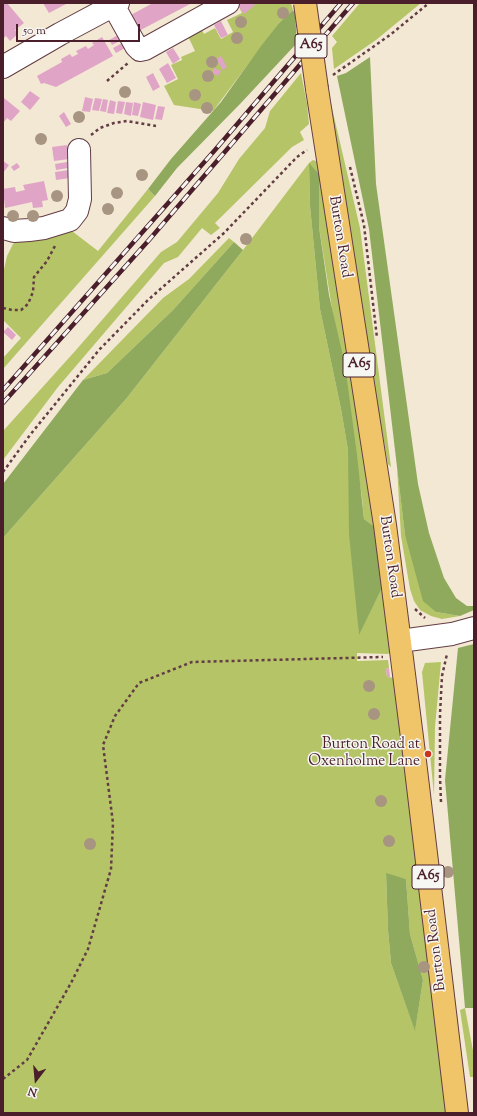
<!DOCTYPE html>
<html>
<head>
<meta charset="utf-8">
<style>
	body { margin:0 }
	#map { position:relative; width:477px; height:1116px; overflow:hidden; background:#f3e8d4; font-family:"Sorts Mill Goudy",serif }
	canvas { display:block }
	.frame { position:absolute; inset:0; border:4px solid #4a1f2b; pointer-events:none }
	.north { position:absolute; left:16px; top:1060px; width:40px; height:40px; -webkit-text-stroke:3px #f6f6f2; paint-order:stroke; rotate:196deg; font-size:11px; font-weight:700; line-height:16px; text-align:center; color:#4a1f2b }
	.north::after { content:''; display:block; margin:auto; width:14px; height:18px; background:#4a1f2b; clip-path:polygon(50% 0,100% 100%,50% 72%,0 100%) }
	.scale { position:absolute; left:16px; top:24px; width:124px; height:18px; box-sizing:border-box; border:2px solid #4a1f2b; border-top:0; padding-left:5px; font-size:12px; line-height:14px; white-space:nowrap; color:#4a1f2b; -webkit-text-stroke:3px #f6f6f2; paint-order:stroke }
</style>
</head>
<body>
<div id="map">
<canvas width="477" height="1116"></canvas>
<div class="frame"></div>
<div class="north">N</div>
<div class="scale">50 m</div>
</div>
<script>
const ctx = document.querySelector('canvas').getContext('2d');
ctx.lineJoin = 'round';
function fill(path, color) { ctx.fillStyle = color; ctx.fill(path, 'evenodd'); }
const poly = rows => new Path2D(rows.map(r => 'M' + r).join(''));
function trace(path, color, width, dash) { ctx.strokeStyle = color; ctx.lineWidth = width; ctx.lineCap = dash ? 'butt' : 'round'; ctx.setLineDash(dash || []); ctx.stroke(path); }
function label(font, color, halo, rows, align = 'center') {
  ctx.font = font + ' "Sorts Mill Goudy",serif'; ctx.lineWidth = 3; ctx.setLineDash([]); ctx.textBaseline = 'middle'; ctx.strokeStyle = halo; ctx.fillStyle = color; for (const [text, x, y, turn = 0] of rows) {
    ctx.save(); ctx.translate(x, y); ctx.rotate((+turn || 0) * Math.PI / 180); ctx.textAlign = isNaN(turn) ? turn : align; if (halo) ctx.strokeText(text, 0, 0); ctx.fillText(text, 0, 0); ctx.restore();
  }
}
fill(poly([
	[237,3,291,3,293,10,279,23,213,111,174,105,164,86,178,79,171,65,182,60,181,57,195,51,185,30,198,22,204,34,215,28,221,39,233,32,227,20,242,13],
	[360,3,421,3,376,40,334,69,332,48,337,42,332,36],
	[301,73,307,104,309,124,300,132,304,140,292,147,215,223,220,228,211,235,202,228,178,257,164,263,58,387,3,460,3,431,76,350,161,252,177,242,218,193,239,159,265,128,270,111],
	[328,104,331,104,360,228,391,467,388,464,360,309],
	[313,160,319,162,375,527,364,519,362,497,319,227,319,174,309,164,310,206,320,309,341,409,348,450,359,634,383,586,391,651,388,654,357,653,357,661,388,660,389,668,386,669,387,677,396,678,448,1113,3,1113,3,538,126,399,243,250,309,163],
	[386,874,406,879,410,934,423,980,415,1030,391,963,388,930],
	[148,189,155,196,3,369,3,358,21,338,3,320,3,274,7,256,13,244,19,240,68,228,98,251],
	[229,238,234,242,173,310,107,373,83,380,163,298,189,279],
	[397,467,405,535,436,612,460,616,442,619,431,616,420,610,414,601,410,589,401,536],
	[441,662,435,727,434,795,422,672,425,663],
	[465,1008,474,1056,474,1077,470,1077,460,1010]
]), '#b4c467');
fill(poly([
	[293,10,295,14,297,43,240,104,177,168,155,196,148,189,171,159,221,102,261,46,279,23],
	[370,57,376,184,418,484,429,533,444,578,456,598,467,606,474,606,474,610,460,616,436,612,423,601,405,535,369,229,337,76,346,73],
	[309,163,319,174,319,227,329,295,345,365,357,455,364,519,375,527,383,586,359,635,349,534,348,450,341,409,320,309,310,206],
	[234,242,243,250,126,399,3,538,3,484,83,380,107,373,173,310],
	[474,644,474,1008,465,1008,445,780,458,648],
	[386,873,406,879,410,934,423,980,415,1031,391,963,388,930]
]), '#8faa5c');
fill(poly([
	[3,3,7,3,24,23,15,30,18,34,10,41,6,36,4,38,3,36],
	[43,3,68,3,49,13],
	[153,3,192,3,135,33,127,17],
	[238,3,253,3,255,5,244,14,239,7],
	[221,21,228,35,221,38,214,25],
	[120,34,122,40,112,45,109,40],
	[102,37,113,56,56,87,44,83,41,84,37,76,62,62,61,59,70,54,72,57,78,54,76,51,86,46,88,49,94,45,92,43],
	[124,42,127,47,116,53,113,48],
	[173,48,180,59,173,64,166,52],
	[221,56,227,67,223,70,216,59],
	[168,63,176,78,167,83,159,69],
	[214,68,221,71,218,76,212,73],
	[153,73,160,87,153,91,146,77],
	[30,91,40,98,30,110,21,102],
	[85,97,93,99,90,112,82,111],
	[4,98,20,111,11,121,7,118,3,123,3,100],
	[95,98,102,99,99,111,92,110],
	[103,99,108,100,106,112,100,111],
	[110,100,116,102,114,114,107,113],
	[118,101,125,102,122,114,116,113],
	[126,102,133,103,131,116,124,114],
	[134,102,141,104,138,116,132,115],
	[143,102,156,105,153,120,140,117],
	[158,106,165,107,162,120,155,119],
	[64,112,71,124,66,127,59,116],
	[67,145,69,159,54,161,52,147],
	[3,161,9,165,3,173],
	[67,162,68,168,56,170,55,164],
	[17,163,20,167,14,171,11,167],
	[69,170,70,178,56,180,55,172],
	[44,181,48,200,42,201,43,207,33,208,32,202,5,208,3,189,15,187,16,192,25,190,23,185],
	[8,327,16,335,12,340,3,332],
	[389,668,390,677,387,677,386,669]
]), '#e0a4c7');
const minor = poly([
	[112,3,136,46,140,50,145,49,228,3],
	[3,67,60,34,118,3],
	[3,228,14,231,29,230,44,228,70,220,77,211,80,199,79,150],
	[400,641,452,634,474,628]
]);
const major = poly([
	[317,89,385,525,414,753,457,1113]
]);
trace(minor, '#633d44', 24);
trace(major, '#633d44', 24);
trace(poly([
	[333,75,390,35,429,3],
	[107,81,128,63],
	[91,135,100,128,114,123,127,121,156,126],
	[350,167,364,225,377,338],
	[3,308,12,310,21,310,28,304,33,292,34,277,47,261,56,244],
	[3,472,30,435,99,350,148,300,224,233,297,157,307,150],
	[415,609,425,618],
	[441,802,440,777,440,714,442,676,447,654],
	[3,1079,27,1060,71,983,88,949,111,869,113,823,103,745,115,716,139,683,192,662,383,657]
]), '#633d44', 2.5, [3, 3]);
trace(minor, '#fff', 22);
trace(major, '#f0c469', 22);
const rail = poly([
	[3,390,215,150,341,3],
	[3,403,149,240,353,3]
]);
trace(rail, '#4a1f2b', 4.5);
trace(rail, '#f6f6f2', 3, [9]);
const majorBridge = poly([
	[305,3,317,89]
]);
trace(majorBridge, '#633d44', 24, []);
trace(majorBridge, '#f0c469', 22);
ctx.fillStyle = '#a89581';
for (const [x, y] of [
	[283,13],
	[241,22],
	[237,38],
	[212,62],
	[208,76],
	[125,92],
	[195,95],
	[207,108],
	[79,117],
	[41,139],
	[142,175],
	[117,193],
	[57,196],
	[108,209],
	[13,216],
	[33,216],
	[246,239],
	[369,686],
	[374,714],
	[381,801],
	[389,841],
	[90,844],
	[448,872],
	[424,967]
]) { ctx.beginPath(); ctx.arc(x, y, 6, 0, 2 * Math.PI); ctx.fill(); }
for (const [x, y, r, color] of [
	[428,754,4,"#c8321e"]
]) { const dot = new Path2D(); dot.arc(x, y, r, 0, 2 * Math.PI); ctx.fillStyle = color; ctx.fill(dot); trace(dot, '#f6f6f2', 1.5); }
for (const [x, y, w] of [
	[311,46,32],
	[359,365,32],
	[428,877,32]
]) { const box = new Path2D(); box.roundRect(x - w / 2, y - 12, w, 24, 3); ctx.fillStyle = '#f6f6f2'; ctx.fill(box); trace(box, '#4a1f2b', 1); }
label('bold 14px', '#4a1f2b', null, [
	["A65",311,46],
	["A65",359,365],
	["A65",428,877]
]);
label('15px', '#4a1f2b', '#f6f6f2', [
	["Burton Road",339,237,81],
	["Burton Road",389,557,82],
	["Burton Road",437,950,-97]
]);
label('15px', '#4a1f2b', '#f6f6f2', [
	["Burton Road at",420,745],
	["Oxenholme Lane",420,762]
], 'right');
</script>
</body>
</html>
